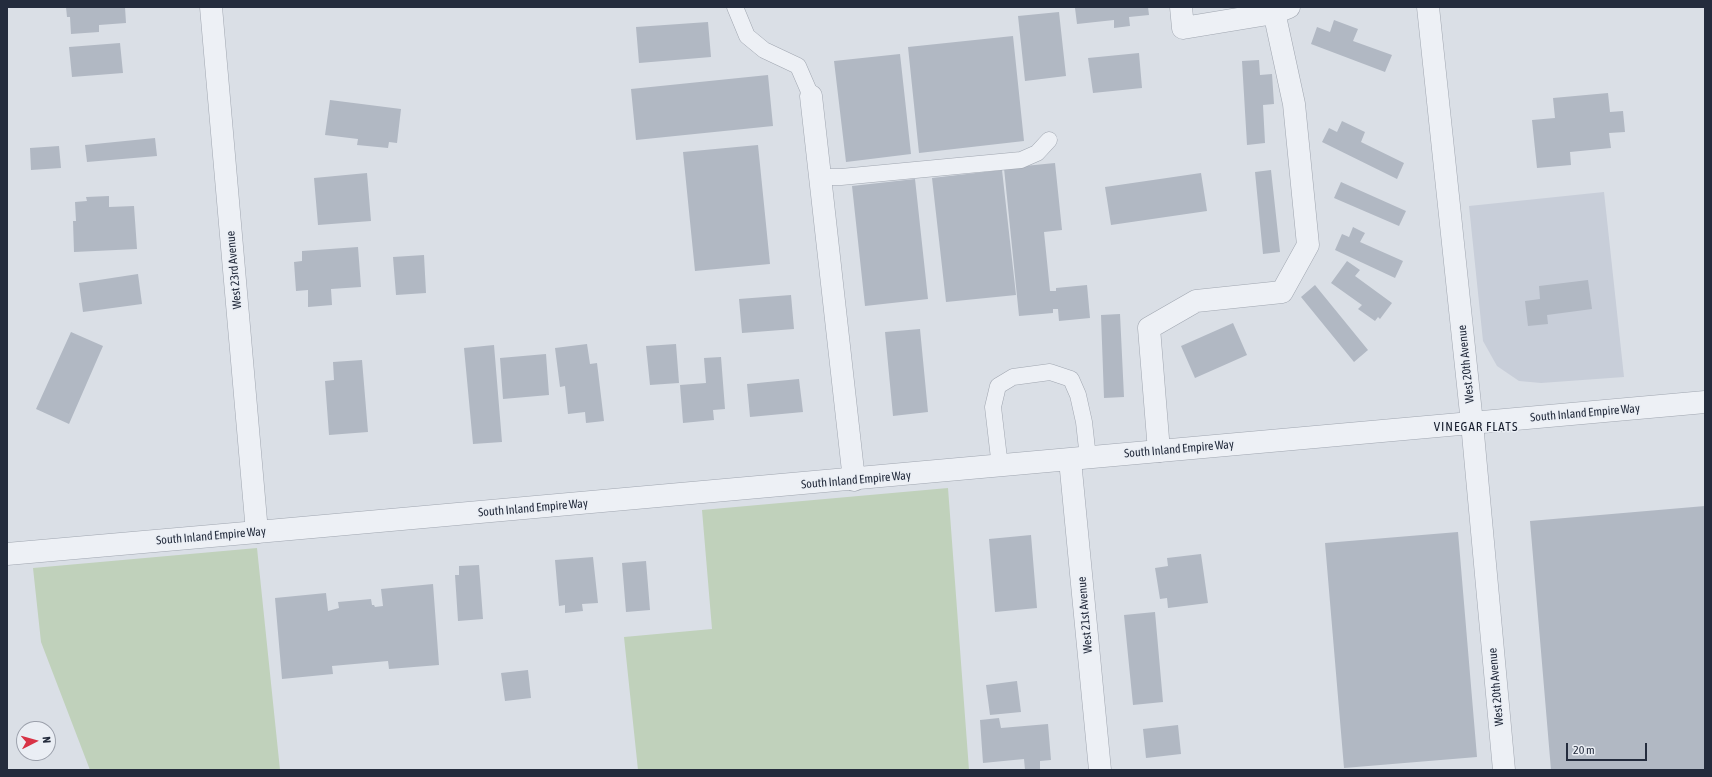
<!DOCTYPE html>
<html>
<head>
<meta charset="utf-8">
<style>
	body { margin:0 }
	#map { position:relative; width:1712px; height:777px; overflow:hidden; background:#dadfe6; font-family:"Asap Condensed",sans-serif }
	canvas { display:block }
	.frame { position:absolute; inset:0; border:8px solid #242c3d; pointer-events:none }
	.north { position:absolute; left:16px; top:721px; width:40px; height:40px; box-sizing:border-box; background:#eaeef4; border:1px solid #9ba0ab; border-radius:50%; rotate:84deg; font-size:11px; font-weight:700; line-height:16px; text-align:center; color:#242c3d }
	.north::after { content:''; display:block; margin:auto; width:14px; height:18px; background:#d83346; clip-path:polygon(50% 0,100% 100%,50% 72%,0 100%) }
	.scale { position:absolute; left:1566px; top:743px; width:81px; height:18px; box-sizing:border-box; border:2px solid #242c3d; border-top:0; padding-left:5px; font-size:12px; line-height:14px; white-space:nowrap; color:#242c3d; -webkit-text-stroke:3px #eaeef4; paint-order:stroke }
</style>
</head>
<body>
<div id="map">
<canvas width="1712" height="777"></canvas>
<div class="frame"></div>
<div class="north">N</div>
<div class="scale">20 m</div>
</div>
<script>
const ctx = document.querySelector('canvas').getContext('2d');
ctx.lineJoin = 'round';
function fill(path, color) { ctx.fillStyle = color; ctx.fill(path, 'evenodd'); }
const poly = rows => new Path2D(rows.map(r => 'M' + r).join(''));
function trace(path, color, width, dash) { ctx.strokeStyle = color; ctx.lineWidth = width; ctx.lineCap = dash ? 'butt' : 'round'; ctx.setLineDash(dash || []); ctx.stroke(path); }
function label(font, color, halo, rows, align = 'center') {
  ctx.font = font + ' "Asap Condensed",sans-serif'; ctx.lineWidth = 3; ctx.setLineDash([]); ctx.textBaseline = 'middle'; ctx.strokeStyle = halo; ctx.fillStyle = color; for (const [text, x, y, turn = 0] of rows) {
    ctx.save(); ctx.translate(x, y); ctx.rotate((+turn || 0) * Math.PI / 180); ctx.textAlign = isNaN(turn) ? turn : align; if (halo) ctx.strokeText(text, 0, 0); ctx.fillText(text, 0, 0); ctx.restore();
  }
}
fill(poly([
	[1604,192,1624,377,1541,383,1519,381,1497,366,1483,341,1469,206]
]), '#c8ced9');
fill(poly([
	[948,488,969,770,638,770,624,637,712,629,702,510],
	[257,548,280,770,90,770,41,642,33,568]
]), '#c0d1bb');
fill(poly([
	[66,7,125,7,126,23,99,25,99,32,71,34,70,17,67,17],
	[1148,7,1149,15,1129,17,1130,26,1114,28,1114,20,1077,24,1075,8],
	[1059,12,1066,76,1025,81,1018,16],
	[1334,20,1358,29,1353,41,1392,55,1385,72,1311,44,1317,27,1330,32],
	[708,22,711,57,639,63,636,27],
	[1013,36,1024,141,919,153,908,47],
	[120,43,123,73,72,77,69,47],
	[1139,53,1142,88,1093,93,1088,58],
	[900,54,911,154,846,162,834,61],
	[1259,60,1260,75,1272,74,1274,104,1263,105,1265,143,1247,145,1242,61],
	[768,75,773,126,636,140,631,89],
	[1608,93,1610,112,1623,111,1625,132,1609,133,1611,148,1570,152,1571,165,1537,168,1532,120,1555,118,1553,98],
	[330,100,401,109,397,143,389,142,388,148,357,145,358,139,325,135],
	[1342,121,1365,132,1361,142,1404,163,1397,179,1322,142,1329,128,1337,132],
	[155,138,157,156,87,162,85,145],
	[758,145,770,264,695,271,683,152],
	[59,146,61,168,31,170,30,148],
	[1055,163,1062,230,1044,232,1050,291,1056,291,1056,288,1087,285,1090,318,1059,321,1058,309,1053,309,1053,313,1019,316,1004,168],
	[1002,170,1016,295,946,302,932,178],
	[1271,170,1280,252,1263,254,1255,172],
	[367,173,371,221,318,225,314,178],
	[1201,173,1207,211,1111,225,1105,187],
	[915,179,928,299,865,306,852,186],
	[1341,182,1406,211,1399,226,1334,198],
	[109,196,109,207,134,206,137,249,74,252,73,221,76,221,75,202,87,201,86,197],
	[1353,227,1365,233,1360,242,1403,261,1395,278,1335,250,1342,234,1349,237],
	[358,247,361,287,331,289,332,305,308,307,308,290,296,291,294,262,302,261,302,251],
	[424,255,426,293,396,295,393,257],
	[1347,261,1360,270,1355,276,1392,303,1380,319,1378,317,1375,321,1358,309,1362,305,1331,283],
	[138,274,142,304,83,312,79,283],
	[1588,280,1592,309,1547,315,1548,324,1528,326,1525,301,1540,299,1539,286],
	[1315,285,1368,350,1354,362,1301,297],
	[791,295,794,329,742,333,739,299],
	[1120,314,1124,397,1104,398,1101,315],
	[1233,323,1247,355,1195,378,1181,346],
	[920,329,928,412,893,416,885,332],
	[71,332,103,346,69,424,36,409],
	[587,344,590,364,597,363,604,421,586,423,585,412,568,414,565,386,560,387,555,348],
	[676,344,679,383,650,385,646,346],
	[494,345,502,442,473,444,464,348],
	[546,354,549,395,503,399,500,358],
	[721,357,725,409,713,410,714,420,683,423,680,385,706,383,704,358],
	[362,360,368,432,329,435,325,381,334,380,333,362],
	[799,379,803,412,750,417,747,384],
	[1705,506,1705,770,1551,770,1530,521],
	[1458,532,1477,757,1344,768,1325,543],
	[1031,535,1037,608,995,612,989,539],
	[1201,554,1208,603,1168,608,1167,598,1160,599,1155,568,1168,566,1167,558],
	[593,557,598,603,582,604,583,611,565,613,565,605,559,606,555,560],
	[646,561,650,610,626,612,622,563],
	[479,565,483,619,458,621,455,575,459,575,459,566],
	[433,584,439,665,389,669,388,661,332,666,333,674,282,679,275,598,326,593,328,611,339,608,338,602,371,599,372,605,374,605,375,607,383,606,381,589],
	[1155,612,1163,702,1133,705,1124,615],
	[528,670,531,698,505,701,501,673],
	[1017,681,1021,712,990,715,986,685],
	[999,718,1001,728,1048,724,1051,760,1040,761,1040,770,1025,770,1024,759,983,763,980,720],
	[1178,725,1181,754,1146,758,1143,729]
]), '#b1b8c3');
const service = poly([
	[735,7,747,36,764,50,798,66,811,96],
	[820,177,841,177,1021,160,1037,153,1049,140],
	[1000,467,993,407,998,386,1013,377,1050,372,1071,379,1078,395,1084,422,1088,458]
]);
const minor = poly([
	[1181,7,1183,28,1274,13,1289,7],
	[1428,7,1472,423,1504,770],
	[811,96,854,480],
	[1159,451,1149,328,1196,301,1282,292,1308,245,1294,104,1273,7],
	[1070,460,1100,770],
	[7,554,257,532]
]);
const tertiary = poly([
	[211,7,257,532,1705,402]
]);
trace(service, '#a0a6b0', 17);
trace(minor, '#a0a6b0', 23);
trace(tertiary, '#a0a6b0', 23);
trace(service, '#edf0f5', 16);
trace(minor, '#edf0f5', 22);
trace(tertiary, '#edf0f5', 22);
label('12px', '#242c3d', '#eaeef4', [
	["West 23rd Avenue",234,270,-95],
	["West 20th Avenue",1466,364,-96],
	["South Inland Empire Way",1585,413,-5],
	["South Inland Empire Way",1179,449,-5],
	["South Inland Empire Way",856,480,-5],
	["South Inland Empire Way",533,508,-5],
	["South Inland Empire Way",211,536,-5],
	["West 21st Avenue",1085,615,-95],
	["West 20th Avenue",1496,687,-95]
]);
ctx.letterSpacing = '1px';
label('13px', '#161d2d', '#eaeef4', [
	["VINEGAR FLATS",1476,427]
]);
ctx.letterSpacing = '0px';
</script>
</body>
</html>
